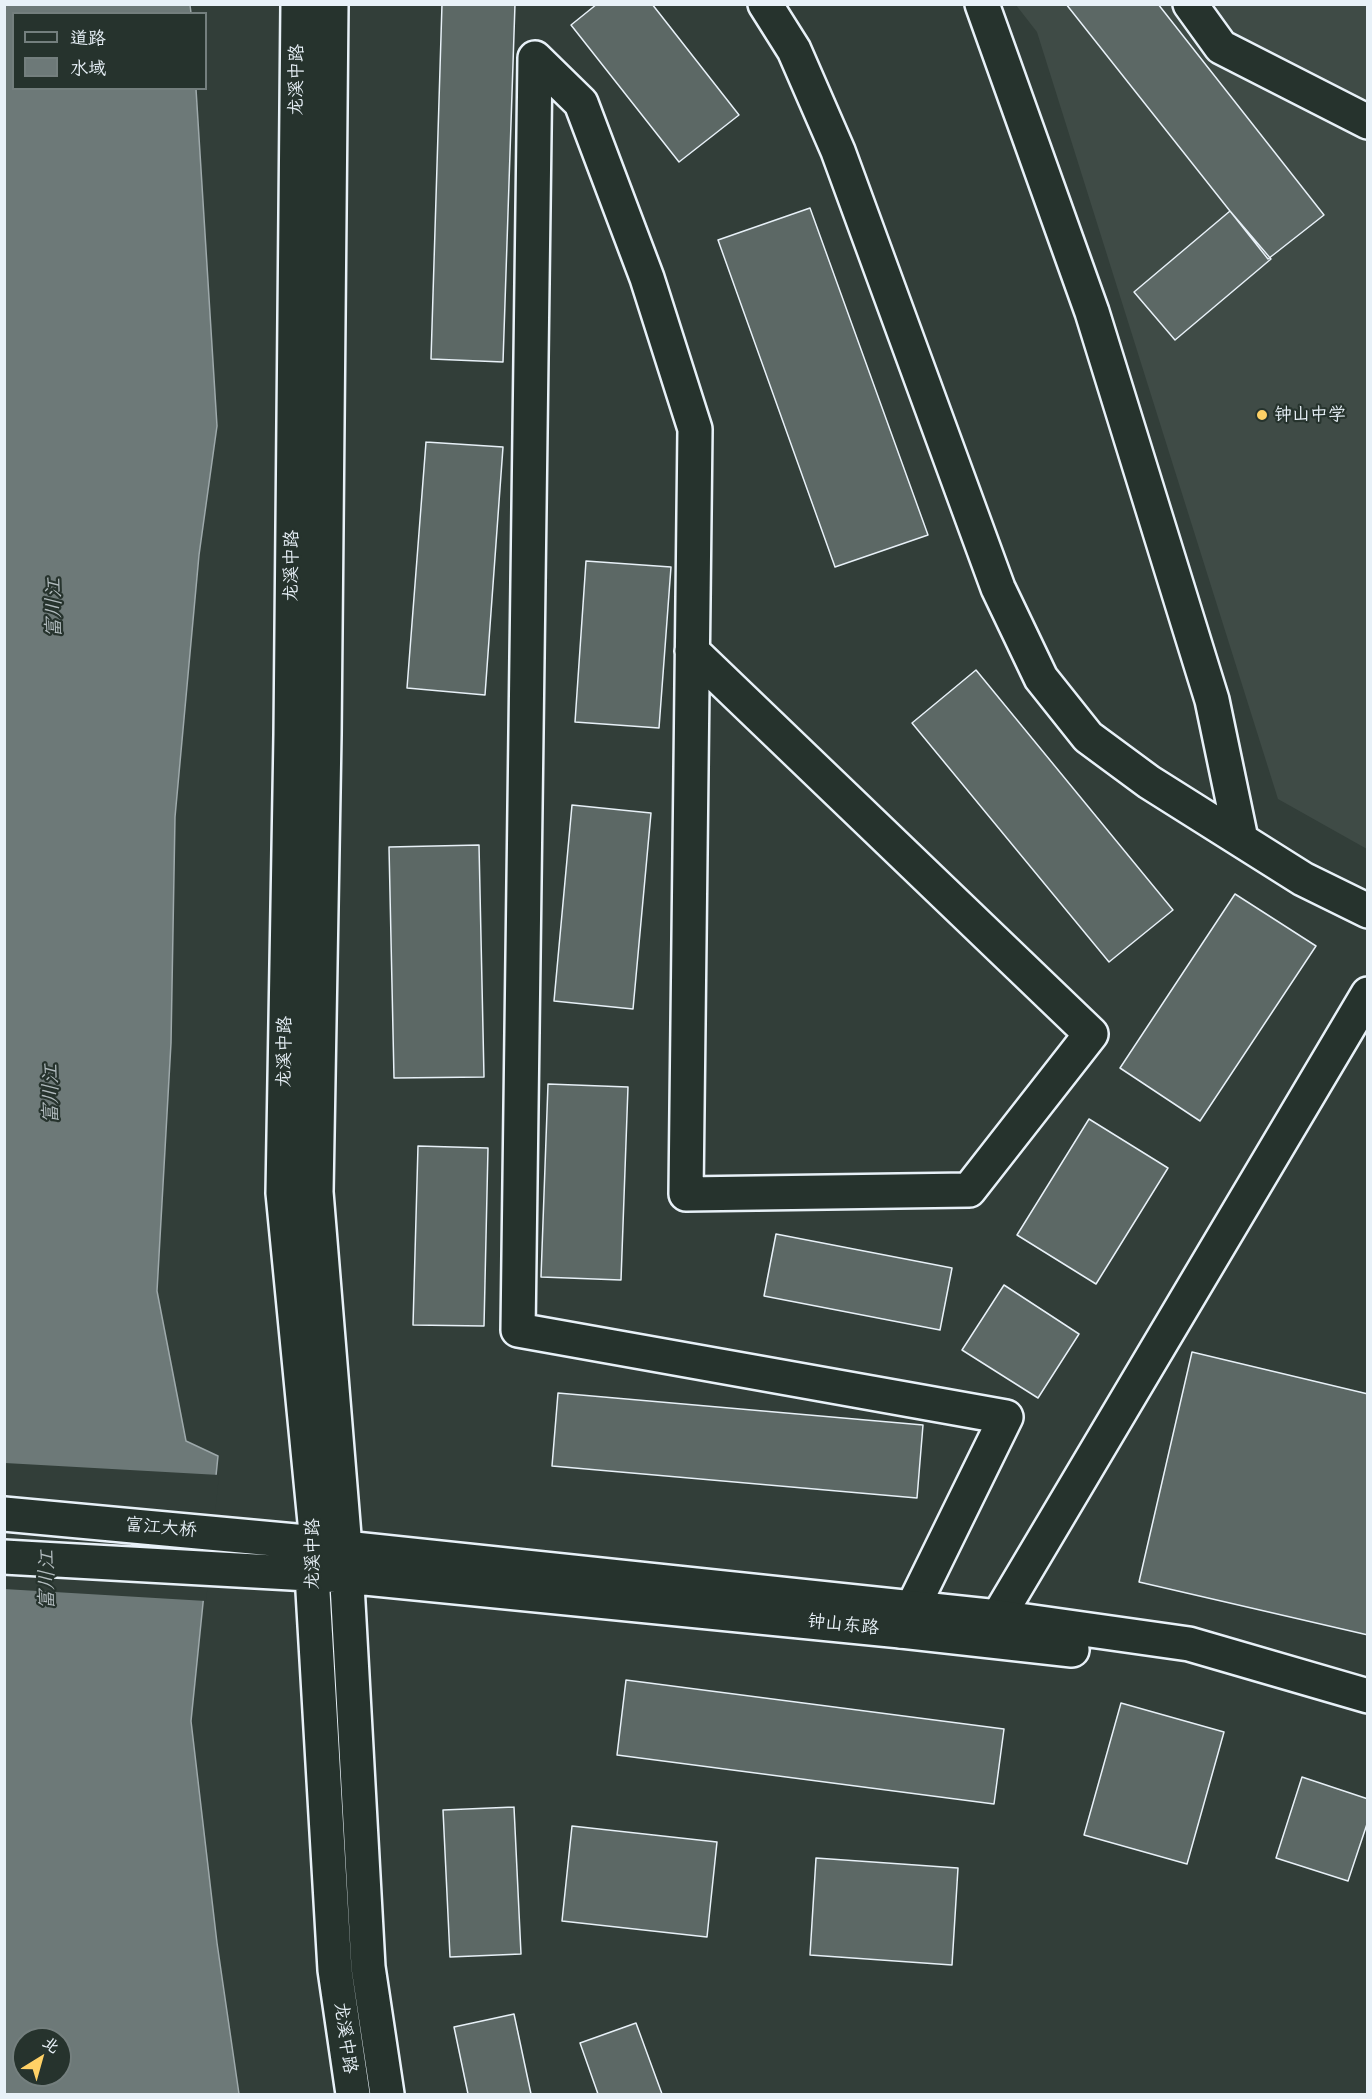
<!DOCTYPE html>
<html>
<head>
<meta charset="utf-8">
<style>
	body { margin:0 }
	#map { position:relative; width:1372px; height:2099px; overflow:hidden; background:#323e39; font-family:"Patrick Hand","LXGW WenKai TC",sans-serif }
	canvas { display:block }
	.frame { position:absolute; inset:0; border:6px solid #e8f1f8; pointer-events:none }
	.legend { position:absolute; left:12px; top:12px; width:195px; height:78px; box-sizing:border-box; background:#26332d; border:2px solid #747f7e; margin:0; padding:8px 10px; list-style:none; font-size:18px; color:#e8f1f8 }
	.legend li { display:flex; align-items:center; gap:12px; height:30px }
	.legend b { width:30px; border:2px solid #747f7e }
	.north { position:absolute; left:12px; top:2027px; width:60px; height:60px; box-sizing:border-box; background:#26332d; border:2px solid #747f7e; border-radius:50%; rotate:37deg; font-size:16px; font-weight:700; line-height:24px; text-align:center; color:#e8f1f8 }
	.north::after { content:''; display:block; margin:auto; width:21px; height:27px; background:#ffd166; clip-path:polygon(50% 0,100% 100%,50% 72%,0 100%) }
</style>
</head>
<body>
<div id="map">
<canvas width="1372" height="2099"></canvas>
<div class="frame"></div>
<ul class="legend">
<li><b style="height:8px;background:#26332d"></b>道路</li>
<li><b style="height:16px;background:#6d7978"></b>水域</li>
</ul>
<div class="north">北</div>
</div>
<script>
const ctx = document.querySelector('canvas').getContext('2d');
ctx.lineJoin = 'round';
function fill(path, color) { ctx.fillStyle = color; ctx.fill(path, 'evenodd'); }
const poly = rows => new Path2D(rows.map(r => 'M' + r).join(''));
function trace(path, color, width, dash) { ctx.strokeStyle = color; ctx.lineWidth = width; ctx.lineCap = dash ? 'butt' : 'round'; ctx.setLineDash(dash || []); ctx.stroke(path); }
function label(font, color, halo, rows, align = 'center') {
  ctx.font = font + ' "Patrick Hand","LXGW WenKai TC",sans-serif'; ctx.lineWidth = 4.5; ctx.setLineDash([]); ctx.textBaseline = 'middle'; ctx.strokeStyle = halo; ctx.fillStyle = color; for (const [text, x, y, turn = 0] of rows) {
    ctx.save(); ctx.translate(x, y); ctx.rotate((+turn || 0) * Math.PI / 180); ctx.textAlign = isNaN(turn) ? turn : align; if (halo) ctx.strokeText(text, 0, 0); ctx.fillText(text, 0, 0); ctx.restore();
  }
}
fill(poly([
	[1016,5,1367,5,1367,849,1278,799,1037,32]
]), '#3f4b46');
const water = poly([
	[5,5,190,5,191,13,14,14,14,88,196,89,217,426,199,555,175,817,171,1043,157,1291,186,1441,218,1456,191,1721,217,1943,239,2094,5,2094,5,5],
	[24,2039,60,2039,60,2075,24,2075,24,2039]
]);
fill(water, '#6d7978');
trace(water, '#9ea9ab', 1.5);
fill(poly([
	[5,1463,219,1475,206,1601,4,1589]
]), '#323e39');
const building = poly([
	[442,4,515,4,503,362,431,359,442,4],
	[597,4,652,4,739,115,679,162,571,25,597,4],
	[1066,4,1158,4,1324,215,1268,259,1066,4],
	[810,208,928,535,835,567,718,240,810,208],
	[1230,211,1271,259,1175,340,1134,292,1230,211],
	[426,442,503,447,485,695,407,688,426,442],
	[586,561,671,567,659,728,575,722,586,561],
	[976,670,1173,910,1109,962,912,723,976,670],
	[572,805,651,813,633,1009,554,1001,572,805],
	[479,845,484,1077,394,1078,389,847,479,845],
	[1235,894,1316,946,1200,1121,1120,1068,1235,894],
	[548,1084,628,1087,621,1280,541,1277,548,1084],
	[1089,1119,1168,1168,1096,1284,1017,1235,1089,1119],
	[418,1146,488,1148,484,1326,413,1325,418,1146],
	[776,1234,952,1268,940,1330,764,1296,776,1234],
	[1004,1285,1079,1334,1038,1398,962,1350,1004,1285],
	[1192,1352,1368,1394,1368,1635,1139,1582,1192,1352],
	[558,1393,923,1425,917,1498,552,1466,558,1393],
	[626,1680,1004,1729,994,1804,617,1755,626,1680],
	[1121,1703,1224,1732,1187,1864,1084,1835,1121,1703],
	[1302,1777,1368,1799,1368,1821,1348,1881,1276,1858,1302,1777],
	[514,1807,521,1954,450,1957,443,1810,514,1807],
	[572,1826,717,1842,707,1937,562,1921,572,1826],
	[816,1858,958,1868,952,1965,810,1955,816,1858],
	[514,2014,531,2094,468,2094,454,2027,514,2014],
	[636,2023,662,2094,598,2094,580,2043,636,2023]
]);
fill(building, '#5c6865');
trace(building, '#e8f1f8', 1.5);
const minor = poly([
	[765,4,794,50,838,151,998,588,1041,678,1088,737,1149,782,1303,879,1368,911],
	[982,4,1092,312,1212,700,1241,839],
	[1190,4,1221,47,1368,122],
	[692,651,1091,1034,969,1190,686,1194,695,429,647,278,581,103,535,58,518,1330,1006,1417,901,1631],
	[988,1640,998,1617,1368,994]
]);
const major = poly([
	[298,4,291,735,283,1193,317,1543,312,1574,335,1970,353,2094],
	[331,4,324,735,316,1192,345,1548,368,1967,387,2094],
	[4,1514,317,1543,345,1548,998,1617,1189,1644,1368,1696],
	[4,1557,345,1576,901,1631,1072,1650]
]);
trace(minor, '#e8f1f8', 38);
trace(major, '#e8f1f8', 38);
trace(minor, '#26332d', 33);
trace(major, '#26332d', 33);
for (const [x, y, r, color] of [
	[1262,415,6,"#ffd166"]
]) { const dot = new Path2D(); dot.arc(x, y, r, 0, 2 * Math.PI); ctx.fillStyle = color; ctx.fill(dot); trace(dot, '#26332d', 2); }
label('18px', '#e8f1f8', '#26332d', [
	["龙溪中路",297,80,-89],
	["龙溪中路",292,566,-89],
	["龙溪中路",285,1052,-89],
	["富江大桥",161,1528,5],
	["龙溪中路",313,1554,-90],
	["钟山东路",843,1625,6],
	["龙溪中路",345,2038,82]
]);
label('18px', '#e8f1f8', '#26332d', [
	["钟山中学",1274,415]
], 'left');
label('italic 20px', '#b1bbbe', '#26332d', [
	["富川江",55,608,-90],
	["富川江",52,1094,-90],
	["富川江",48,1580,-90]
]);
</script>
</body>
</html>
